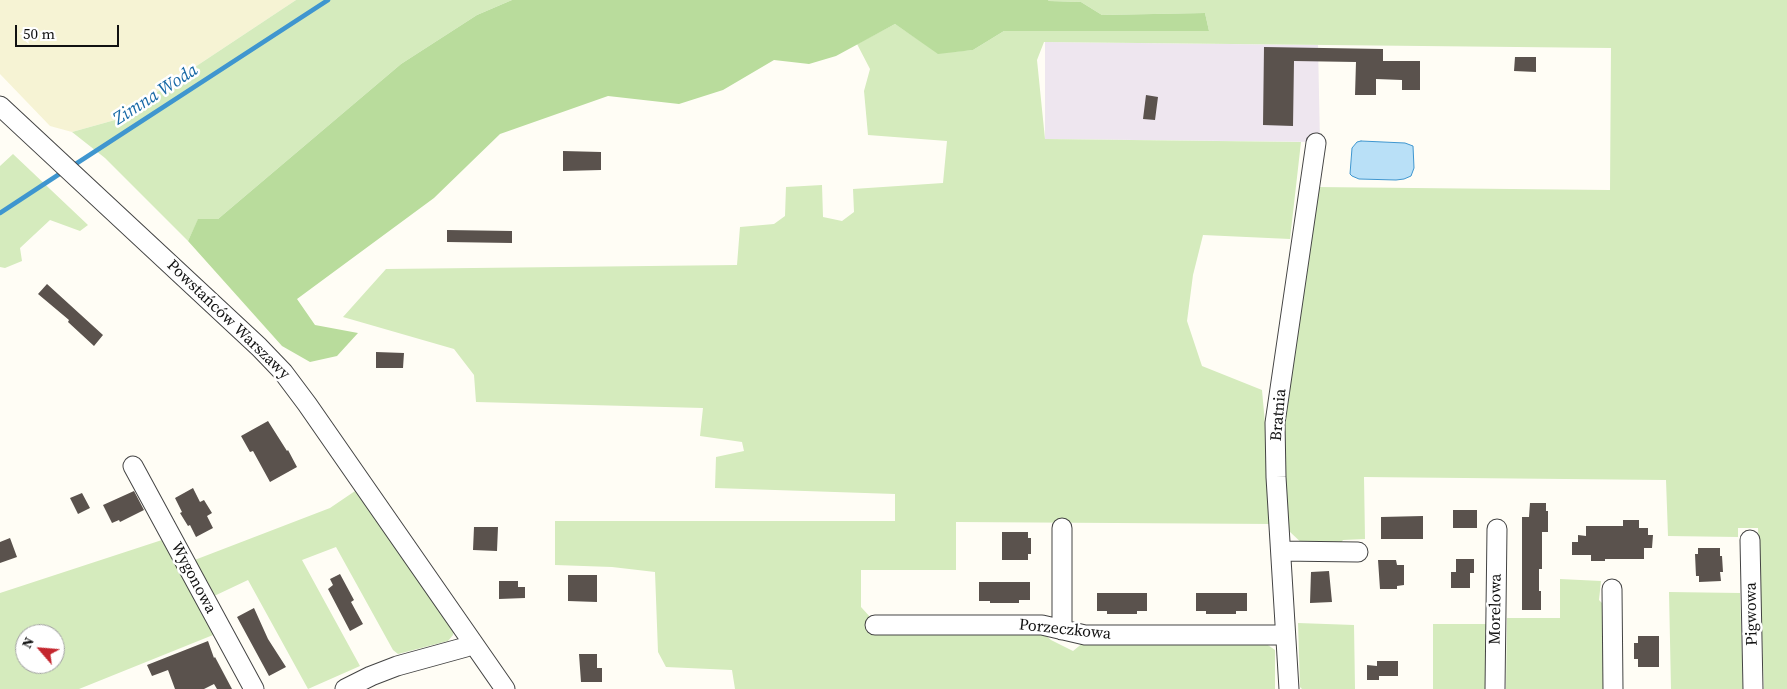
<!DOCTYPE html>
<html>
<head>
<meta charset="utf-8">
<style>
	body { margin:0 }
	#map { position:relative; width:1787px; height:689px; overflow:hidden; background:#fffdf5; font-family:"Source Serif 4",serif }
	canvas { display:block }
	.north { position:absolute; left:15px; top:624px; width:50px; height:50px; box-sizing:border-box; background:#fff; border:1px solid #a0a0a0; border-radius:50%; rotate:297deg; font-size:14px; font-weight:700; line-height:20px; text-align:center; color:#111 }
	.north::after { content:''; display:block; margin:auto; width:18px; height:22px; background:#c4262e; clip-path:polygon(50% 0,100% 100%,50% 72%,0 100%) }
	.scale { position:absolute; left:15px; top:25px; width:104px; height:22px; box-sizing:border-box; border:2px solid #111; border-top:0; padding-left:6px; font-size:15px; line-height:18px; white-space:nowrap; color:#111; -webkit-text-stroke:4px #fff; paint-order:stroke }
</style>
</head>
<body>
<div id="map">
<canvas width="1787" height="689"></canvas>
<div class="north">N</div>
<div class="scale">50 m</div>
</div>
<script>
const ctx = document.querySelector('canvas').getContext('2d');
ctx.lineJoin = 'round';
function fill(path, color) { ctx.fillStyle = color; ctx.fill(path, 'evenodd'); }
const poly = rows => new Path2D(rows.map(r => 'M' + r).join(''));
function trace(path, color, width, dash) { ctx.strokeStyle = color; ctx.lineWidth = width; ctx.lineCap = dash ? 'butt' : 'round'; ctx.setLineDash(dash || []); ctx.stroke(path); }
function label(font, color, halo, rows, align = 'center') {
  ctx.font = font + ' "Source Serif 4",serif'; ctx.lineWidth = 5; ctx.setLineDash([]); ctx.textBaseline = 'middle'; ctx.strokeStyle = halo; ctx.fillStyle = color; for (const [text, x, y, turn = 0] of rows) {
    ctx.save(); ctx.translate(x, y); ctx.rotate((+turn || 0) * Math.PI / 180); ctx.textAlign = isNaN(turn) ? turn : align; if (halo) ctx.strokeText(text, 0, 0); ctx.fillText(text, 0, 0); ctx.restore();
  }
}
fill(poly([
	[1045,42,1318,45,1320,142,1045,139]
]), '#eee6ef');
fill(poly([
	[0,0,296,0,115,120,72,132,50,126,0,74]
]), '#f6f3d4');
fill(poly([
	[296,0,512,0,477,15,401,64,218,219,198,220,188,241,105,158,72,132,115,120],
	[1048,0,1787,0,1787,689,1764,689,1758,528,1738,528,1738,537,1668,536,1666,480,1364,477,1365,539,1343,540,1338,547,1306,547,1289,531,1283,485,1284,418,1316,187,1610,190,1611,48,1044,42,1037,60,1045,139,1301,142,1290,239,1203,235,1193,275,1187,321,1202,366,1262,390,1274,524,956,522,956,570,861,570,861,607,871,618,1040,630,1051,640,1073,651,1084,642,1262,641,1275,650,1275,689,735,689,732,670,666,667,658,652,655,572,612,567,555,565,555,521,895,521,895,494,715,488,716,457,744,451,742,442,700,436,703,408,476,402,474,375,454,349,343,317,386,269,737,265,740,227,774,224,785,216,786,187,822,185,823,217,842,221,854,212,853,189,943,183,947,141,868,135,864,91,870,69,857,44,895,24,938,53,973,50,1004,31,1209,31,1205,13,1102,15,1081,2,1049,1],
	[13,154,88,225,80,231,50,220,20,248,22,261,5,268,0,267,0,166],
	[358,489,454,630,453,635,448,641,398,654,393,650,336,547,302,560,360,666,308,689,248,580,212,597,192,561,330,508],
	[165,539,218,633,79,689,0,689,0,593],
	[25,634,55,634,55,664,25,664],
	[1560,579,1601,581,1599,600,1606,607,1606,689,1506,689,1507,618,1560,618],
	[1669,592,1740,593,1743,689,1671,689],
	[1298,623,1354,625,1355,689,1302,689,1300,687],
	[1433,624,1486,624,1485,689,1433,689]
]), '#d5ebbd');
fill(poly([
	[512,0,1048,0,1049,1,1081,2,1102,15,1205,13,1209,31,1004,31,973,50,938,54,895,24,836,56,809,64,774,60,723,90,679,104,608,96,500,134,434,198,297,299,315,325,358,333,337,356,310,362,282,346,188,241,198,219,218,219,401,64,477,15]
]), '#b9dc9c');
const water = poly([
	[1361,141,1405,143,1413,146,1414,168,1411,176,1404,179,1396,180,1359,179,1352,176,1350,174,1352,148,1357,142,1361,141]
]);
fill(water, '#b9e0f7');
trace(water, '#3f96cf', 1);
trace(poly([
	[71,167,328,0],
	[0,213,64,171]
]), '#3f96cf', 4.5);
fill(poly([
	[1264,47,1383,49,1383,61,1420,61,1420,90,1402,90,1402,80,1376,79,1376,95,1355,95,1356,62,1294,61,1293,126,1263,125],
	[1515,57,1536,57,1536,72,1514,71],
	[1146,95,1158,97,1155,120,1143,119],
	[563,151,601,152,601,170,563,171],
	[447,230,512,231,512,243,447,242],
	[47,284,103,335,94,346,68,322,69,320,38,294],
	[376,352,404,353,403,368,376,368],
	[268,421,287,451,288,450,297,467,270,482,253,451,250,452,241,436],
	[193,488,200,502,204,500,212,513,207,516,213,528,196,537,190,525,188,526,180,513,182,512,175,498],
	[134,491,144,510,120,522,119,520,112,523,103,505],
	[82,493,90,508,78,514,70,498],
	[1530,503,1546,503,1546,511,1548,511,1548,532,1542,532,1542,569,1539,569,1539,591,1541,591,1541,610,1522,610,1522,517,1529,517],
	[1453,510,1477,510,1477,528,1453,528],
	[1423,516,1423,539,1381,539,1381,517],
	[1623,520,1639,520,1639,528,1648,528,1648,535,1653,535,1652,548,1644,548,1644,559,1605,559,1605,561,1591,561,1591,555,1572,555,1572,542,1578,542,1578,535,1586,536,1586,526,1623,526],
	[474,527,498,527,497,551,473,550],
	[1002,532,1028,532,1028,538,1031,538,1031,554,1028,554,1028,560,1002,560],
	[10,538,17,557,0,563,0,542],
	[1698,548,1720,548,1720,556,1722,556,1723,572,1720,572,1721,581,1699,582,1699,576,1696,576,1695,554,1698,554],
	[1456,559,1474,559,1474,573,1470,573,1470,588,1451,588,1451,572,1456,572],
	[1378,560,1396,560,1397,565,1404,565,1404,585,1397,586,1397,589,1380,589],
	[1329,571,1332,602,1310,603,1311,572],
	[340,574,354,600,351,602,363,624,350,631,328,589,333,585,330,579],
	[568,575,597,575,597,602,568,601],
	[499,581,518,581,518,587,525,587,525,598,499,599],
	[979,582,1030,582,1030,600,1019,600,1019,603,990,603,990,601,979,601],
	[1097,593,1147,593,1147,611,1137,611,1137,614,1107,614,1107,611,1097,611],
	[1196,593,1247,593,1247,611,1236,611,1236,614,1206,614,1206,611,1196,611],
	[254,608,268,639,286,667,269,676,237,617],
	[1638,636,1659,636,1659,667,1638,667,1638,659,1634,659,1634,643,1638,643],
	[208,641,214,658,215,657,232,689,217,689,214,684,204,689,175,689,168,670,152,676,147,665],
	[579,654,597,654,597,668,602,668,602,682,581,682],
	[1377,661,1398,661,1398,676,1379,676,1379,680,1367,680,1367,665,1377,666]
]), '#5a524d');
const minor = poly([
	[0,106,259,347,283,372,307,404,505,689],
	[133,466,254,689],
	[1062,528,1062,630],
	[1750,540,1753,689],
	[1281,551,1358,552],
	[1612,589,1613,689],
	[875,625,1042,625,1085,635,1285,635],
	[345,689,371,676,397,666,466,647,473,643],
	[1289,689,1276,477,1275,423,1316,143],
	[1495,689,1497,529]
]);
trace(minor, '#444', 21);
trace(minor, '#fff', 19);
label('16px', '#111', '#fff', [
	["Powstańców Warszawy",228,320,44],
	["Bratnia",1279,415,-85],
	["Wygonowa",193,578,62],
	["Morelowa",1496,609,-89],
	["Pigwowa",1752,614,-91],
	["Porzeczkowa",1065,630,6]
]);
label('italic 18px', '#1768a6', '#fff', [
	["Zimna Woda",156,95,-33]
]);
</script>
</body>
</html>
